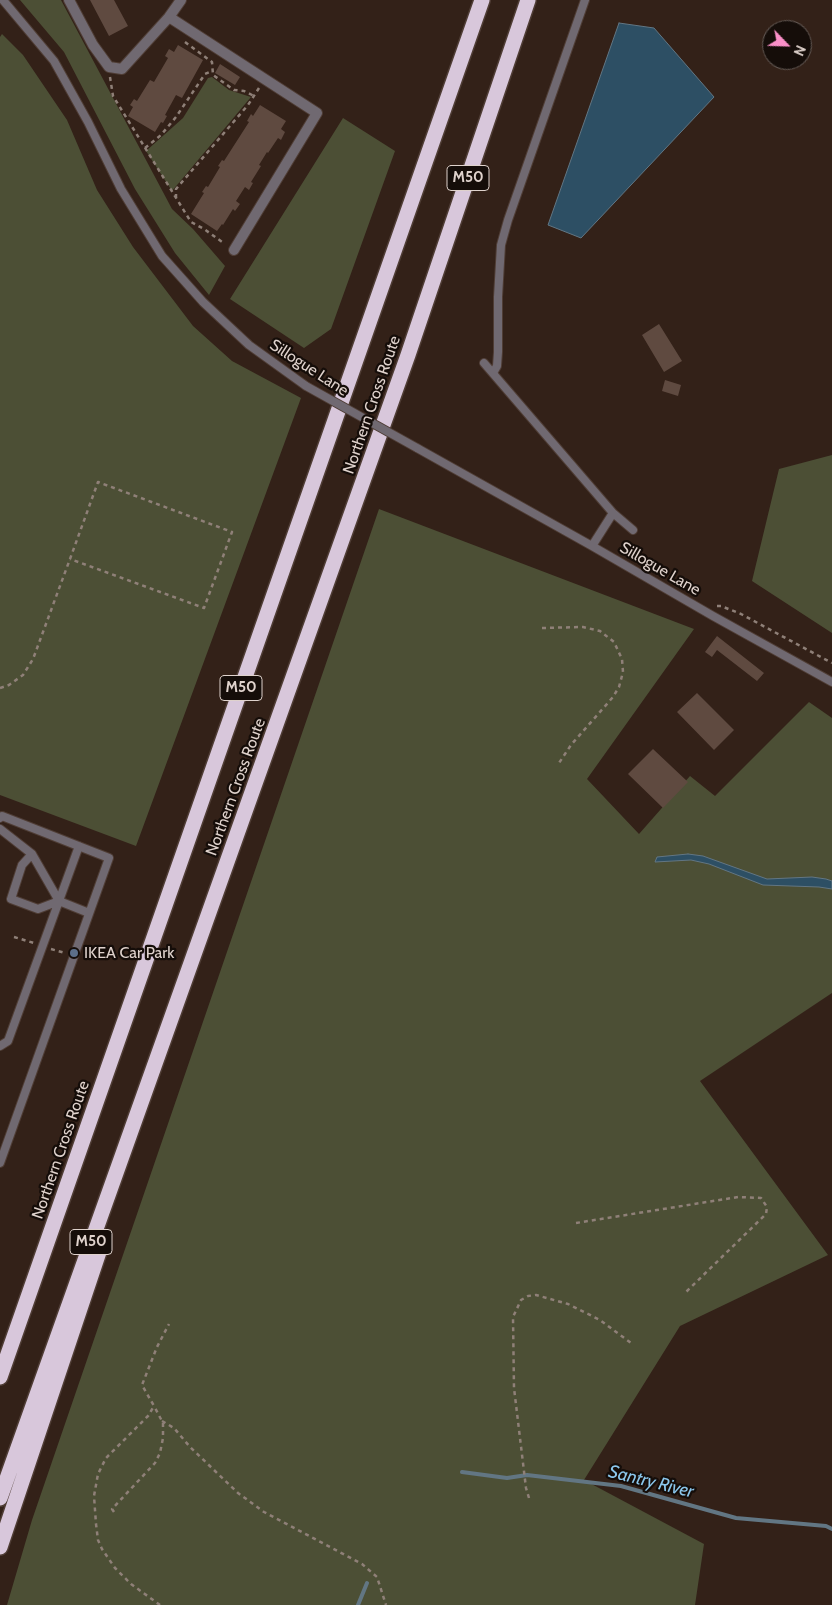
<!DOCTYPE html>
<html>
<head>
<meta charset="utf-8">
<style>
	body { margin:0 }
	#map { position:relative; width:832px; height:1605px; overflow:hidden; background:#332118; font-family:Cabin,sans-serif }
	canvas { display:block }
	.north { position:absolute; left:762px; top:20px; width:50px; height:50px; box-sizing:border-box; background:#150d09; border:1px solid #665c57; border-radius:50%; rotate:114deg; font-size:14px; font-weight:700; line-height:20px; text-align:center; color:#dfd2cc }
	.north::after { content:''; display:block; margin:auto; width:18px; height:22px; background:#fa8fc8; clip-path:polygon(50% 0,100% 100%,50% 72%,0 100%) }
</style>
</head>
<body>
<div id="map">
<canvas width="832" height="1605"></canvas>
<div class="north">N</div>
</div>
<script>
const ctx = document.querySelector('canvas').getContext('2d');
ctx.lineJoin = 'round';
function fill(path, color) { ctx.fillStyle = color; ctx.fill(path, 'evenodd'); }
const poly = rows => new Path2D(rows.map(r => 'M' + r).join(''));
function trace(path, color, width, dash) { ctx.strokeStyle = color; ctx.lineWidth = width; ctx.lineCap = dash ? 'butt' : 'round'; ctx.setLineDash(dash || []); ctx.stroke(path); }
function label(font, color, halo, rows, align = 'center') {
  ctx.font = font + ' Cabin,sans-serif'; ctx.lineWidth = 4.5; ctx.setLineDash([]); ctx.textBaseline = 'middle'; ctx.strokeStyle = halo; ctx.fillStyle = color; for (const [text, x, y, turn = 0] of rows) {
    ctx.save(); ctx.translate(x, y); ctx.rotate((+turn || 0) * Math.PI / 180); ctx.textAlign = isNaN(turn) ? turn : align; if (halo) ctx.strokeText(text, 0, 0); ctx.fillText(text, 0, 0); ctx.restore();
  }
}
fill(poly([
	[20,0,61,0,172,209,193,229,225,266,209,295,175,253,135,189,64,52],
	[2,34,23,55,67,120,97,190,133,247,193,326,232,361,301,398,136,846,0,795,0,37],
	[212,77,229,90,251,97,172,191,146,151,183,118,208,78],
	[343,118,395,151,331,329,304,348,230,299],
	[832,455,832,633,752,581,779,469],
	[379,509,694,629,587,779,639,834,690,776,715,796,809,702,832,718,832,993,700,1081,828,1255,680,1326,584,1480,704,1544,695,1605,7,1605,32,1520]
]), '#4c4f35');
const water = poly([
	[619,23,654,28,714,97,581,238,548,225,619,23],
	[688,854,703,856,767,879,812,877,826,879,832,881,832,889,819,887,763,885,709,864,691,860,655,862,657,857,688,854]
]);
fill(water, '#2d4f64');
trace(water, '#627683', 1);
trace(poly([
	[462,1472,507,1478,527,1475,621,1486,736,1518,826,1526,832,1529],
	[358,1605,367,1583]
]), '#627683', 4);
fill(poly([
	[90,0,114,0,128,26,109,36],
	[178,45,203,60,182,98,176,95,165,115,167,116,163,123,161,122,155,132,128,116,133,107,130,105,134,99,137,101,150,80,154,82,168,58,165,56,169,49,174,52],
	[220,64,240,77,235,85,215,73],
	[260,105,286,121,281,129,285,132,281,140,278,138,268,153,267,152,259,165,261,166,251,182,253,183,249,190,245,187,236,201,240,204,235,211,233,209,223,225,222,224,217,231,191,214,204,193,202,192,206,186,208,187,220,167,218,166,222,160,224,161,249,122,247,121,251,114,253,116],
	[659,324,682,361,664,372,642,335],
	[665,380,681,385,678,396,662,391],
	[717,636,764,673,757,681,717,650,712,657,705,652],
	[697,693,734,730,714,750,677,712],
	[653,749,688,782,663,808,628,774]
]), '#5f4a40');
const service = poly([
	[3,0,54,61,88,122,121,189,162,256,203,302,249,345,306,386],
	[484,363,613,513,633,530],
	[493,373,497,366,498,352,498,297,501,245,508,220,585,0],
	[417,448,592,546,713,616,832,682],
	[592,546,613,513],
	[0,818,2,816,109,858,0,1163],
	[0,829,32,854,59,901,89,913],
	[32,854,22,865,11,899,38,909,59,901],
	[0,1046,8,1041,79,846]
]);
const minor = poly([
	[69,0,93,45,109,67,122,69,169,17,181,0],
	[169,17,317,113,234,250]
]);
const motorway = poly([
	[0,1377,482,0],
	[0,1498,408,355,528,0],
	[0,1547,102,1243]
]);
trace(service, '#4f3d35', 10);
trace(minor, '#4f3d35', 12);
trace(motorway, '#4f3d35', 18);
trace(poly([
	[185,42,212,62,213,75,234,90,244,91,254,96],
	[110,77,113,96,191,222,204,229,225,244],
	[145,148,161,135,176,117,205,74,212,71],
	[176,198,176,189,248,105,259,88],
	[717,606,721,606,741,614,832,663],
	[542,628,583,627,600,631,614,642,622,659,623,672,619,687,613,697,571,745,559,763],
	[0,688,9,685,23,675,33,659,70,559,98,482,232,532,204,608,70,559],
	[14,937,34,943],
	[51,949,65,953],
	[576,1223,738,1197,761,1198,767,1207,766,1214,685,1293],
	[162,1421,174,1428,190,1447,238,1493,264,1512,362,1564,377,1577,386,1605],
	[529,1498,526,1488,514,1388,513,1317,521,1300,528,1296,536,1295,568,1304,600,1320,631,1343],
	[114,1512,112,1509,155,1463,160,1453,163,1438,163,1423,154,1406],
	[160,1605,131,1584,115,1568,102,1549,98,1540,96,1524,94,1496,98,1474,106,1458,148,1416,154,1406,142,1385,157,1347,169,1324]
]), '#8f8078', 2.5, [4, 4]);
trace(service, '#706971', 8);
trace(minor, '#706971', 10);
trace(motorway, '#d8c7db', 15);
const serviceBridge = poly([
	[306,386,417,448]
]);
trace(serviceBridge, '#4f3d35', 10, []);
trace(serviceBridge, '#706971', 8);
for (const [x, y, r, color] of [
	[74,953,5,"#5c6f8a"]
]) { const dot = new Path2D(); dot.arc(x, y, r, 0, 2 * Math.PI); ctx.fillStyle = color; ctx.fill(dot); trace(dot, '#150d09', 2); }
for (const [x, y, w] of [
	[468,178,42],
	[241,688,42],
	[91,1242,42]
]) { const box = new Path2D(); box.roundRect(x - w / 2, y - 12.5, w, 25, 4); ctx.fillStyle = '#150d09'; ctx.fill(box); trace(box, '#dfd2cc', 1); }
label('bold 15px', '#dfd2cc', null, [
	["M50",468,178],
	["M50",241,688],
	["M50",91,1242]
]);
label('16px', '#dfd2cc', '#150d09', [
	["Sillogue Lane",309,368,33],
	["Northern Cross Route",372,405,-71],
	["Sillogue Lane",660,569,30],
	["Northern Cross Route",236,787,-70],
	["Northern Cross Route",61,1150,-71]
]);
label('16px', '#dfd2cc', '#150d09', [
	["IKEA Car Park",84,953]
], 'left');
label('italic 18px', '#8bc7ed', '#150d09', [
	["Santry River",651,1482,14]
]);
</script>
</body>
</html>
